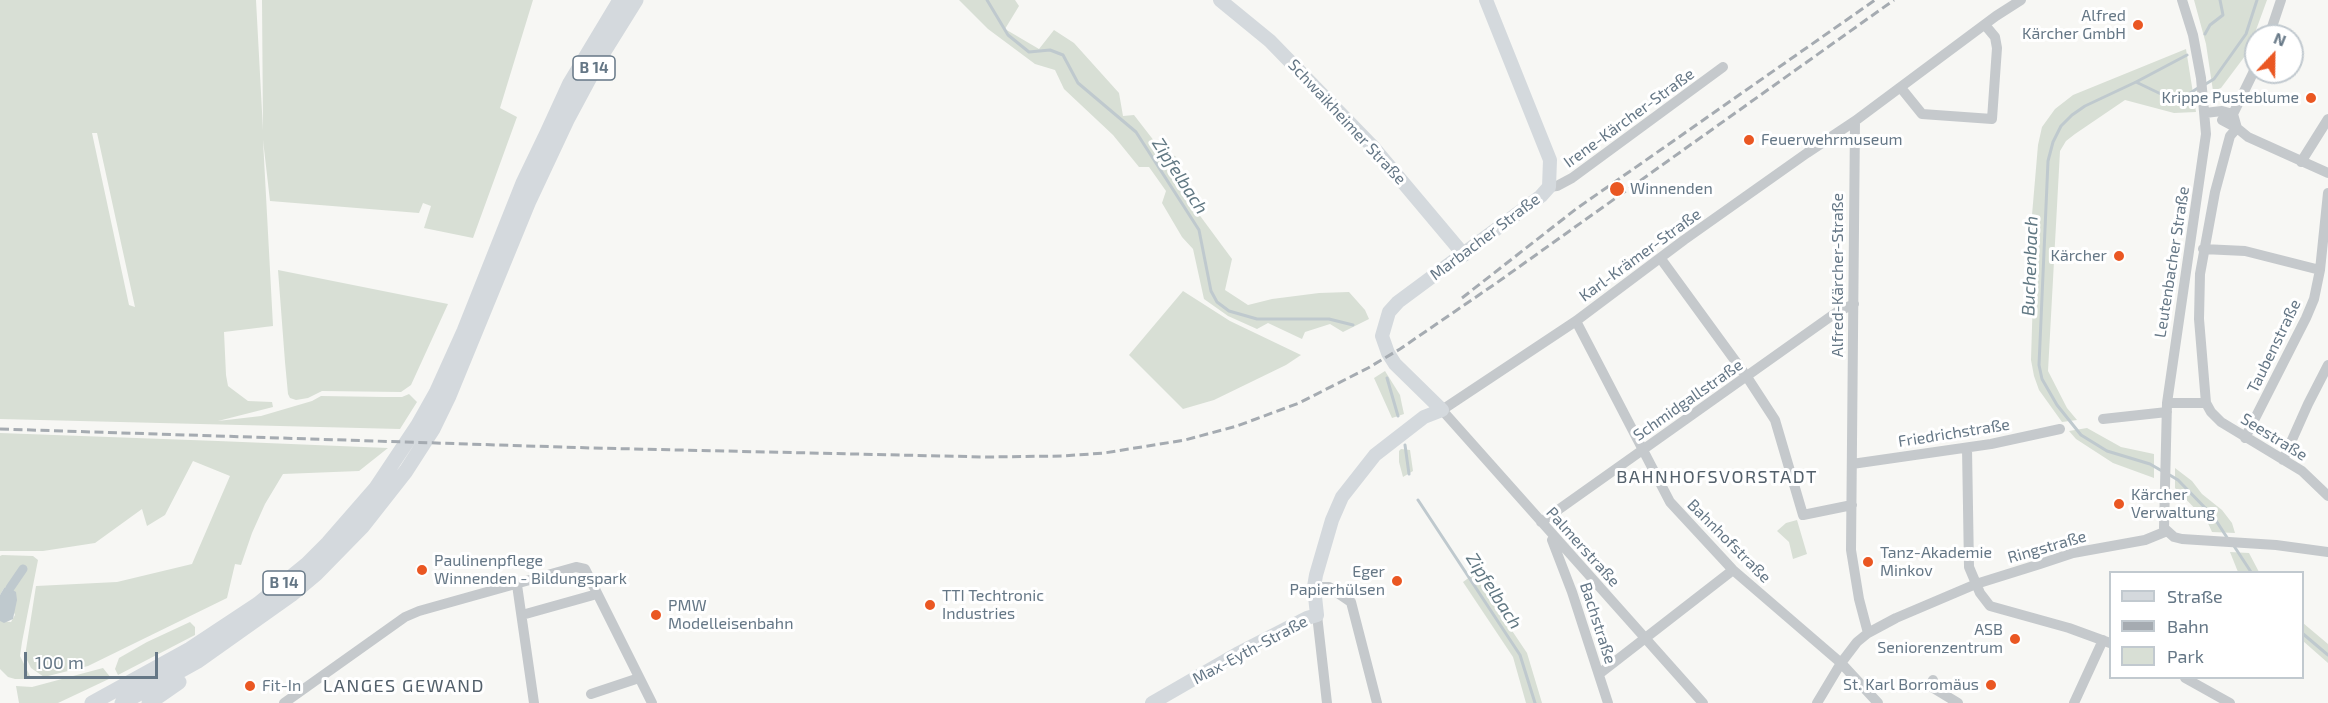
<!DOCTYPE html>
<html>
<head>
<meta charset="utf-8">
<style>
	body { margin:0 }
	#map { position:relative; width:2328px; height:703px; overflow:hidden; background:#f7f7f4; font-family:"Exo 2",sans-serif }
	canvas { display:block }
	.legend { position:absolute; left:2109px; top:571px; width:195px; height:108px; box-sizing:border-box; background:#fff; border:2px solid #c1c9cf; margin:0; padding:8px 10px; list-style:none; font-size:18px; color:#657786 }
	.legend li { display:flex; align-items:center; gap:12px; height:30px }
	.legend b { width:30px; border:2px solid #c1c9cf }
	.north { position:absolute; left:2244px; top:24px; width:60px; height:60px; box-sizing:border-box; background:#fff; border:2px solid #c1c9cf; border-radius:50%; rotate:22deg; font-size:16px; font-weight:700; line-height:24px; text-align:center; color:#657786 }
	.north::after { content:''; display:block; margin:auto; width:21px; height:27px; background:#ea5722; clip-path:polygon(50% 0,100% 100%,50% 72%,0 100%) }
	.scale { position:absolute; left:24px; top:652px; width:134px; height:27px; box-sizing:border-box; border:3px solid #657786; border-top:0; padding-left:8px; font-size:18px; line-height:21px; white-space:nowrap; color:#657786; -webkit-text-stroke:4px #fff; paint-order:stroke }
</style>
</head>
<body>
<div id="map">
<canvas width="2328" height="703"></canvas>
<ul class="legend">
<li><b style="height:8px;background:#d4d9dd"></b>Straße</li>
<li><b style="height:8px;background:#a5abb1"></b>Bahn</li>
<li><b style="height:16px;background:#d8dfd5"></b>Park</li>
</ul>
<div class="north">N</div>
<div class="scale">100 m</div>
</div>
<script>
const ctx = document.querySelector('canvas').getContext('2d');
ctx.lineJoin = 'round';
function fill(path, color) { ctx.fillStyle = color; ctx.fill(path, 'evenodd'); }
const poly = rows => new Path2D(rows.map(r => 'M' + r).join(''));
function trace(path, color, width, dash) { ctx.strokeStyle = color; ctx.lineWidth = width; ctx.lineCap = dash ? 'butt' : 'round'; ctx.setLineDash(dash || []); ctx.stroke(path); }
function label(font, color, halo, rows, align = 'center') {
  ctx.font = font + ' "Exo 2",sans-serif'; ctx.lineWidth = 6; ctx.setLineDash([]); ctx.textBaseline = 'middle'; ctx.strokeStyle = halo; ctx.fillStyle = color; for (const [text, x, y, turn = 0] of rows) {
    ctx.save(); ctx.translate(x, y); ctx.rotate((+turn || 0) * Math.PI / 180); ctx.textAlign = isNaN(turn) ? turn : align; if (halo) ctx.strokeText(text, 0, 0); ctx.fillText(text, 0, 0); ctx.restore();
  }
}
fill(poly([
	[0,0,256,0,263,130,262,0,533,0,500,108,517,117,473,238,424,228,431,206,423,203,419,213,270,201,263,140,273,326,224,332,226,375,228,386,248,401,272,402,273,407,218,421,261,416,312,401,321,396,384,397,402,397,409,394,417,402,400,429,0,419],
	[92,133,97,133,135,307,129,305],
	[959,0,1015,0,1019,6,1005,29,1039,49,1054,30,1074,43,1119,93,1123,116,1134,115,1158,146,1178,158,1181,190,1232,259,1225,290,1248,305,1272,299,1319,293,1349,292,1365,310,1369,319,1343,332,1330,324,1305,332,1302,339,1268,323,1257,329,1228,316,1204,299,1193,249,1182,237,1162,203,1166,191,1149,167,1139,167,1113,135,1064,89,1055,70,1035,64,988,29],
	[2194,0,2267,0,2248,52,2221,88,2213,91,2206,44],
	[2186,49,2196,112,2174,113,2125,100,2075,134,2066,141,2060,151,2048,371,2067,408,2077,420,2062,422,2039,390,2034,376,2031,360,2033,295,2038,251,2029,250,2038,145,2042,127,2055,109,2073,95],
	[278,270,448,304,411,385,401,392,322,391,308,398,296,400,290,398,288,394,285,362],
	[1183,291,1230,321,1301,355,1286,365,1214,400,1183,409,1129,355],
	[1385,371,1400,395,1402,405,1404,414,1392,418,1374,378],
	[2087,428,2121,447,2154,454,2154,478,2113,463,2076,439,2069,431],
	[0,433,218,441,388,448,359,471,283,474,265,504,252,533,241,565,235,564,227,598,88,666,44,677,31,668,25,656,36,586,117,582,192,564,230,476,193,461,165,515,147,526,142,509,95,543,43,551,0,551],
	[1401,449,1410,450,1413,471,1403,477,1399,462,1399,451],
	[2175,468,2192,481,2202,494,2222,510,2232,523,2235,533,2212,532,2207,521,2175,488],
	[1797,520,1807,554,1793,559,1789,542,1777,531,1786,523],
	[2230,552,2249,553,2259,572,2238,572],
	[2,555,33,556,38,560,22,642,20,656,30,676,24,679,15,679,8,677,0,669,0,621,11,622,15,615,4,588,0,595,0,556],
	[1474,574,1527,653,1542,703,1526,703,1513,657,1463,582],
	[190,622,195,627,195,635,118,675,115,669,119,658,147,642],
	[2303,623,2328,644,2328,663,2303,641],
	[103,668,111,678,58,703,19,703,16,686,32,687]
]), '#d8dfd5');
fill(poly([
	[8,587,16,592,17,600,13,619,4,623,0,621,0,595,4,588]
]), '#bfc9ce');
trace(poly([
	[987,0,1008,35,1029,52,1050,50,1063,55,1078,83,1136,132,1199,230,1211,291,1217,302,1229,311,1257,319,1329,319,1353,325],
	[2205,34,2210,25,2223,15,2220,0],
	[2136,82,2187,55],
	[2204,85,2214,79,2246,34,2257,0],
	[1387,378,1398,416],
	[1405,445,1409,474],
	[2162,471,2150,464,2107,451,2081,435,2057,405,2042,379,2039,365,2048,161,2053,142,2061,126,2072,115,2085,106,2136,82,2163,95,2176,98,2187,95,2198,88],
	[2168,474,2178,480,2213,516,2228,539],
	[1418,500,1520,655,1535,703],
	[2234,546,2251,572],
	[2302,633,2328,655]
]), '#bfc9ce', 3);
trace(poly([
	[10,588,23,569]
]), '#bfc9ce', 9);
trace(poly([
	[2182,0,2193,35,2201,78,2206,134,2167,403,2164,528,2174,537,2182,539,2276,545,2328,552],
	[2269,36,2281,0],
	[1901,88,1922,114,1992,119,1997,48,1995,37,1985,25],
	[2205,113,2222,111,2233,114],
	[2233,114,2237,128,2248,137,2328,173],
	[2233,114,2256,67],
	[2222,120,2237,128,2230,136,2215,192,2200,274,2199,319,2206,403,2211,412,2221,422,2302,471,2328,496],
	[1855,121,1851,550,1859,599,1868,633],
	[2301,162,2328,119],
	[1549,187,1557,186,1572,178,1723,67],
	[2203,249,2245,251,2320,270],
	[1661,259,1747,377,1775,420,1803,515,1852,505],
	[1576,321,1670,502,1733,570,1841,663,1878,703],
	[2167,403,2206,403],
	[2103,419,2167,412],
	[2245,438,2306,318,2314,299,2320,270,2328,193],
	[1967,448,1969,567,1980,593,1990,606,2069,628,2110,643],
	[2283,460,2308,404,2328,365],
	[1852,464,1991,444,2060,429],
	[1541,522,1837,312,1854,304],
	[1552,540,1572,592,1608,703],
	[517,585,534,703],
	[1314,587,1329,587,1351,602,1377,703],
	[522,615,597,594],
	[1317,615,1327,703],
	[1599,674,1733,570],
	[2185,678,2230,703],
	[1933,680,1930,686,1958,703],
	[591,694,639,678],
	[284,703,405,617,419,611,576,567,585,569,652,703],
	[1703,703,1442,410,1576,321,1684,240,1807,153,1855,121,1996,16,2021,0],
	[1817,703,1841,663,1857,642,1868,633,1896,618,1976,584,2040,564,2073,553,2145,540,2167,531],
	[2074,703,2103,640]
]), '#c5c9cc', 10);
trace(poly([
	[1220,0,1270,41,1374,148,1464,255],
	[1152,703,1237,654,1307,618,1317,615,1314,587,1316,575,1332,520,1342,497,1375,455,1424,417,1442,410,1395,364,1388,353,1382,336,1389,312,1398,302,1541,196,1549,187,1550,160,1486,0]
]), '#d4d9dd', 14);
trace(poly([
	[92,703,190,649,258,604,307,564,328,543,376,488,418,425,436,393,464,331,523,183,547,133,570,83,620,0],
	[122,703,198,661,291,595,316,574,362,527,406,471,433,429,449,396,529,201,567,120,603,53,636,0],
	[149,703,179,682]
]), '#d4d9dd', 15);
trace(poly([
	[1462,298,1576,209,1875,0],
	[0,429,592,448,986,457,1063,456,1104,453,1185,440,1237,426,1299,403,1368,368,1400,349,1495,284,1894,0]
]), '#a5abb1', 3, [9, 4.5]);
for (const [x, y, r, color] of [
	[2138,25,6,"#ea5722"],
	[2311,98,6,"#ea5722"],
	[1749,140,6,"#ea5722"],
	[1617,189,8,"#ea5722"],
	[2119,256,6,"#ea5722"],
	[2119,504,6,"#ea5722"],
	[1868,562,6,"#ea5722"],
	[422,570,6,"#ea5722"],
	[1397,581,6,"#ea5722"],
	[930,605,6,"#ea5722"],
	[656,615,6,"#ea5722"],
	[2015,639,6,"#ea5722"],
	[1991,685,6,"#ea5722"],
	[250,686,6,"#ea5722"]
]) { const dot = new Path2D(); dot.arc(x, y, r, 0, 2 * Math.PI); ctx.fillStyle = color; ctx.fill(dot); trace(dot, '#fff', 2); }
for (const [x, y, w] of [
	[594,68,42],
	[284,583,42]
]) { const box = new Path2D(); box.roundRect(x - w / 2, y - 12, w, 24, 4.5); ctx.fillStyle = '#fff'; ctx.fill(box); trace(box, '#657786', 1.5); }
label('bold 15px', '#657786', null, [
	["B 14",594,68],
	["B 14",284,583]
]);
label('16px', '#657786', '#fff', [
	["Alfred",2126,16,"right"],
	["Kärcher GmbH",2126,34,"right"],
	["Krippe Pusteblume",2299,98,"right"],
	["Feuerwehrmuseum",1761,140],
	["Winnenden",1630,189],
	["Kärcher",2107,256,"right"],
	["Kärcher",2131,495],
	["Verwaltung",2131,513],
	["Tanz-Akademie",1880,553],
	["Minkov",1880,571],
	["Paulinenpflege",434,561],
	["Winnenden - Bildungspark",434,579],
	["Eger",1385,572,"right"],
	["Papierhülsen",1385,590,"right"],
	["TTI Techtronic",942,596],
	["Industries",942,614],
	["PMW",668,606],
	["Modelleisenbahn",668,624],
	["ASB",2003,630,"right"],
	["Seniorenzentrum",2003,648,"right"],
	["St. Karl Borromäus",1979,685,"right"],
	["Fit-In",262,686]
], 'left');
label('16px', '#657786', '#fff', [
	["Irene-Kärcher-Straße",1629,118,-36],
	["Schwaikheimer Straße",1347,122,47],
	["Marbacher Straße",1485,237,-37],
	["Karl-Krämer-Straße",1640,255,-36],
	["Leutenbacher Straße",2172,262,-81],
	["Alfred-Kärcher-Straße",1838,275,-90],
	["Taubenstraße",2274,346,-64],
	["Schmidgallstraße",1688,400,-35],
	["Friedrichstraße",1954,433,-9],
	["Seestraße",2274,437,32],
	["Bahnhofstraße",1729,541,45],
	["Palmerstraße",1583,547,48],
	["Ringstraße",2047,547,-16],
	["Bachstraße",1598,623,72],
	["Max-Eyth-Straße",1250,650,-28]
]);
label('italic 18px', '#617883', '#fff', [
	["Zipfelbach",1180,176,57],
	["Buchenbach",2030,266,-88],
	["Zipfelbach",1494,591,57]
]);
ctx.letterSpacing = '1.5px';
label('18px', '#53606b', '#fff', [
	["BAHNHOFSVORSTADT",1717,477],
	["LANGES GEWAND",404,686]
]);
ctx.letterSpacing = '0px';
</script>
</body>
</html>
